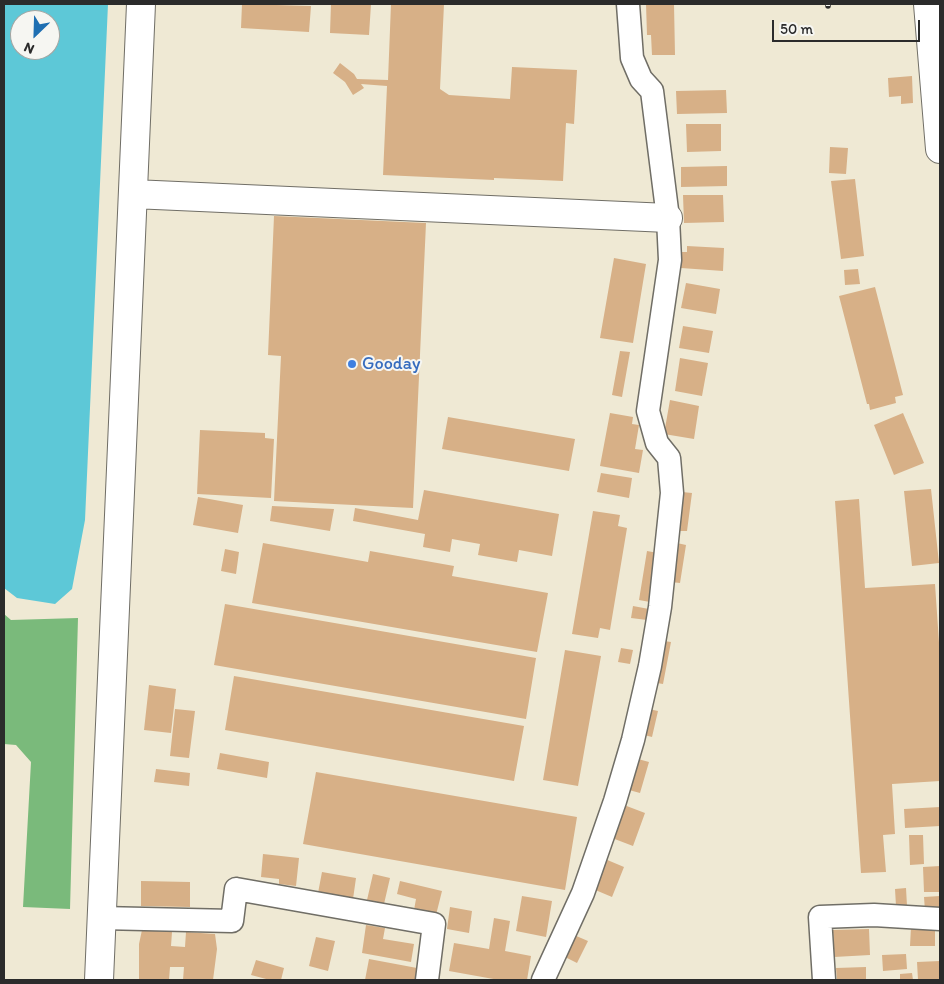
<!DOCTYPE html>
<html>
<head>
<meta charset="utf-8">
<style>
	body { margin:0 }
	#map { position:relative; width:944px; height:984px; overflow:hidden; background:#efe9d4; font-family:Itim,sans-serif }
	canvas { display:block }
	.frame { position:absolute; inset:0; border:5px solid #2b2b2b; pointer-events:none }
	.north { position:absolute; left:10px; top:10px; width:50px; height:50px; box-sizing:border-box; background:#f6f6f2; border:1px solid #a5a5a2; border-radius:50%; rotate:204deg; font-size:14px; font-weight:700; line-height:20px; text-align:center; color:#2b2b2b }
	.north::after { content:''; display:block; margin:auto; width:18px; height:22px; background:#1f6fb2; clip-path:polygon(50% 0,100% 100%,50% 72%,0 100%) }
	.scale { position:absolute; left:772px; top:20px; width:148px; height:22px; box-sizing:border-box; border:2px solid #2b2b2b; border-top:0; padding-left:6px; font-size:15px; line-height:18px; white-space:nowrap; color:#2b2b2b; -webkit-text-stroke:4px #f6f6f2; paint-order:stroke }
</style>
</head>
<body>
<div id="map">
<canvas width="944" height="984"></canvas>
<div class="frame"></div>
<div class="north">N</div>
<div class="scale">50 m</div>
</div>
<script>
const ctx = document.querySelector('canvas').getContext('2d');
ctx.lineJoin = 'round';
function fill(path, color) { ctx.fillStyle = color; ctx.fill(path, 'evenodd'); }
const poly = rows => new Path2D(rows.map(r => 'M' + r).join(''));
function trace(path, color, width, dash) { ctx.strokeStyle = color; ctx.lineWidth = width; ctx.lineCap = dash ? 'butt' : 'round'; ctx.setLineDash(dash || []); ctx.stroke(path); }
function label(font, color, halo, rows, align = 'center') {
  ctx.font = font + ' Itim,sans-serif'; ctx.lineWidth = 4; ctx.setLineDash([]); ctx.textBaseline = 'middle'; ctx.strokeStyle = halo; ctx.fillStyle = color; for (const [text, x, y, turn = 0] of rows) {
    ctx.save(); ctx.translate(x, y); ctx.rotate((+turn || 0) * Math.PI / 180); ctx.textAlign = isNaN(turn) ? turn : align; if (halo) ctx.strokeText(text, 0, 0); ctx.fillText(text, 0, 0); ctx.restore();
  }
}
fill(poly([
	[4,614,11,620,78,618,70,909,23,907,31,762,16,745,4,744]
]), '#7aba7b');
fill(poly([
	[4,4,108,4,85,520,72,589,55,604,17,598,4,588],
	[20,20,50,20,50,50,20,50]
]), '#5dc8d7');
fill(poly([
	[242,4,311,6,309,32,241,28],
	[331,4,371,4,369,35,330,33],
	[391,4,444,4,440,89,449,95,510,99,512,67,577,70,574,124,566,123,563,181,494,178,494,180,383,175,387,86,361,84,364,88,353,95,345,82,333,73,340,63,354,74,357,79,388,80],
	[646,4,674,4,675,55,652,55,651,35,647,35],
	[912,76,913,103,901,104,901,96,889,97,888,78],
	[726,90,727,113,677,114,676,91],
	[686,124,721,124,721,151,687,152],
	[830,147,848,148,846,174,829,173],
	[727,166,727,186,681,187,681,167],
	[855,179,864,256,841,259,831,181],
	[683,195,723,195,724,222,684,223],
	[274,216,426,223,413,508,274,501,281,356,268,355],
	[687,246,724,248,723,271,681,268,681,252,687,252],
	[614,258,646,264,633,343,600,338],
	[858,269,860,284,845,285,844,270],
	[686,283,720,289,716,314,681,308],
	[875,287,903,395,895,397,896,403,870,410,869,404,867,404,839,296],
	[683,326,713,331,709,353,679,348],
	[620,351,630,352,622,397,612,395],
	[680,358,708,363,702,396,675,391],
	[670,400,699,406,694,439,664,434],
	[610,413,633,417,632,424,639,425,635,449,643,450,639,473,600,466],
	[903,413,924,463,894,475,874,425],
	[448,417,575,439,569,471,442,449],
	[200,430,265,433,265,438,274,439,271,498,197,494],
	[601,473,632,478,629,498,597,492],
	[931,489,939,563,912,566,904,491],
	[424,490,559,514,552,556,519,550,517,562,478,555,480,544,452,539,450,552,423,547,425,534,353,521,355,508,418,520],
	[682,492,692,493,687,531,678,531],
	[198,497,243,505,238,533,193,525],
	[859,499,865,588,935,584,940,657,940,781,892,784,895,834,883,835,886,872,861,873,835,501],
	[272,506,334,509,330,531,270,521],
	[593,511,620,515,618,526,627,528,610,630,600,628,598,638,572,634],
	[263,543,368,562,370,551,454,566,452,576,548,593,537,652,252,603],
	[677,543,686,545,680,583,671,582],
	[225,549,239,552,236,574,221,571],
	[647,551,658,553,650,602,639,600],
	[225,604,536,658,526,719,214,665],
	[633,606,649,609,647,620,631,618],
	[664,641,671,642,663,684,657,683],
	[621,648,633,650,630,664,618,662],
	[565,650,601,656,578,786,543,780],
	[234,676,524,726,514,781,225,730],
	[149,685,176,689,171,733,144,730],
	[175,709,195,711,189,758,170,756],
	[649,709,658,711,652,737,644,735],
	[220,753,269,762,267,778,217,769],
	[638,759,649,762,640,793,629,790],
	[156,769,190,773,189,786,154,782],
	[316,772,577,817,565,890,303,844],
	[624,805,645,813,633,846,612,838],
	[940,807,940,826,905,828,904,809],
	[909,835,923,835,924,864,910,865],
	[263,854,299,858,296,886,279,884,279,879,261,877],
	[605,859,624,867,612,897,593,889],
	[940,866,940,892,924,892,923,867],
	[322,872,356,878,353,899,318,893],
	[373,874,390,878,384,904,367,900],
	[141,881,190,882,190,907,141,906],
	[400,881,442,891,436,915,414,910,416,899,397,894],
	[906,888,907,906,896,906,895,889],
	[522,896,552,901,546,937,516,931],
	[940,896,940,910,925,911,924,897],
	[450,907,472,911,469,933,447,929],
	[494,918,510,921,505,951,531,956,527,980,499,980,449,971,454,943,489,949],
	[366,925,385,928,383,939,414,944,411,962,362,953],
	[911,927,935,927,935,946,910,946],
	[869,929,870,955,834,957,833,930],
	[142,930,172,932,171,946,185,947,186,932,215,934,217,949,213,980,183,980,184,967,170,967,169,980,139,979,139,944],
	[574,935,588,941,577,963,563,956],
	[316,937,335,941,328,971,309,966],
	[906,954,907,969,883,971,882,955],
	[369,959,417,968,415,980,365,980],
	[256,960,284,968,281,980,270,980,251,975],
	[940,961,940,980,918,980,917,962],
	[866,967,866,980,837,980,836,968],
	[912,973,913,980,900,980,900,974]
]), '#d7b087');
const minor = poly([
	[101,918,232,921,236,889,434,924,427,980],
	[543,980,583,893,615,801,633,740,650,666,660,607,672,493,669,458,657,443,648,411,670,260,668,218,652,91,641,79,632,58,628,4],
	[824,980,820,917,874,915,940,919]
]);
const tertiary = poly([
	[133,194,668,218],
	[99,980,141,4]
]);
const primary = poly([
	[928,4,940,149]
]);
trace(minor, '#706e66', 25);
trace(tertiary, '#706e66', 30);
trace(primary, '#706e66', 30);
trace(minor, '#fff', 22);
trace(tertiary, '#fff', 28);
trace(primary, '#fff', 28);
const rail = poly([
	[828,4,828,6]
]);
trace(rail, '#2b2b2b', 5.5);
trace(rail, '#f6f6f2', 4, [11]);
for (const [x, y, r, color] of [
	[352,364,5,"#3f7fe0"]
]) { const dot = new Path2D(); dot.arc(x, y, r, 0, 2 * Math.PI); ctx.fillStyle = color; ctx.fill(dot); trace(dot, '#f6f6f2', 2); }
label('18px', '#366cbe', '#f6f6f2', [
	["Gooday",362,364]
], 'left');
</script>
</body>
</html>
